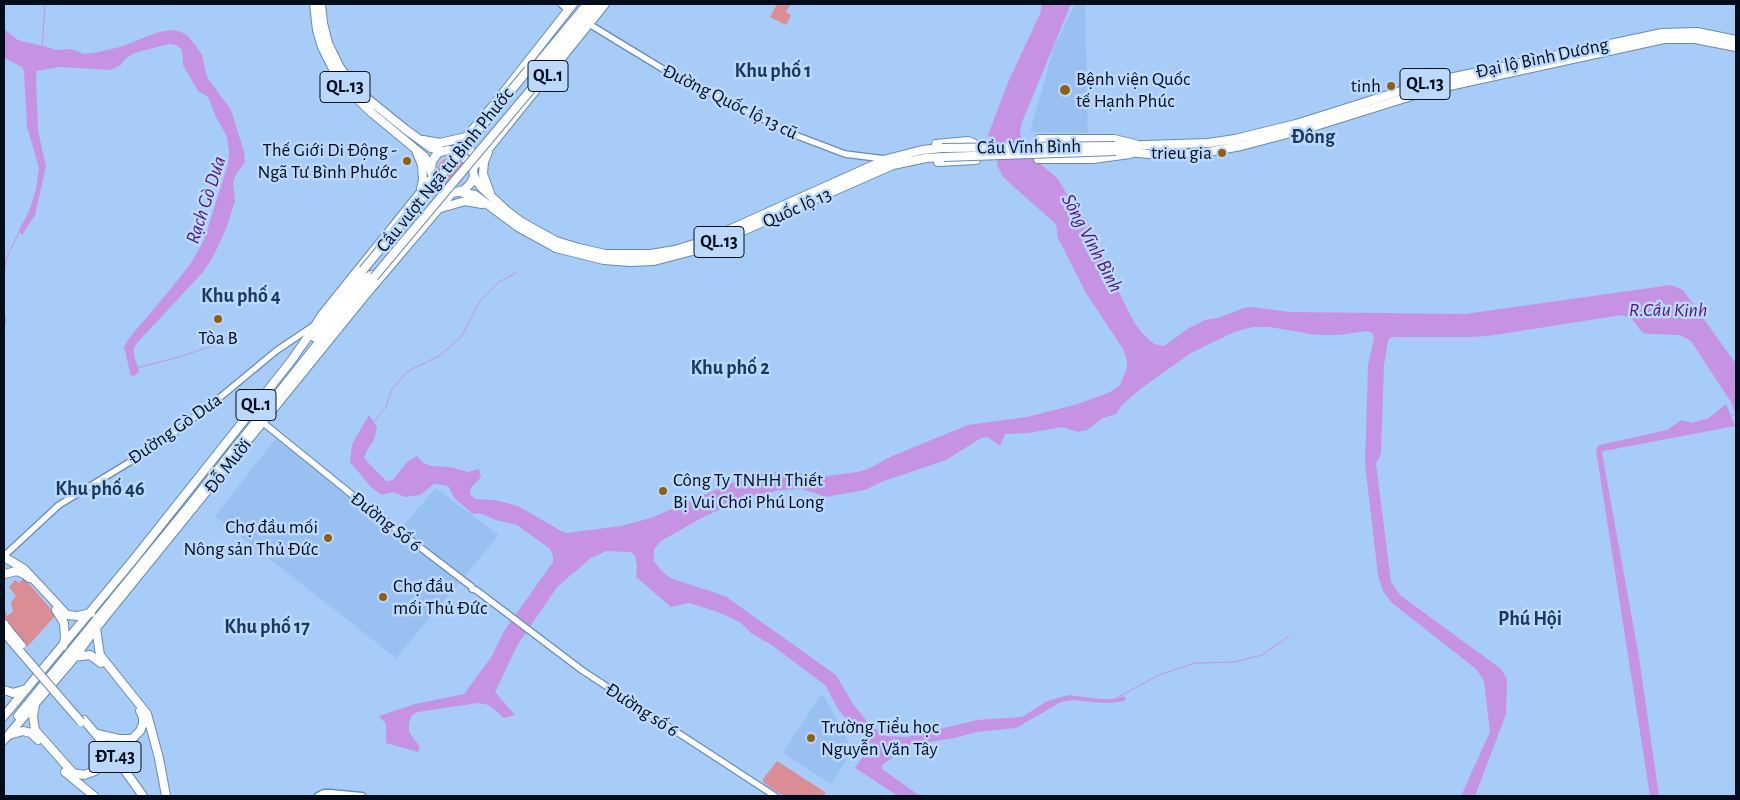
<!DOCTYPE html>
<html>
<head>
<meta charset="utf-8">
<style>
	body { margin:0 }
	#map { position:relative; width:1740px; height:800px; overflow:hidden; background:#a7ccf8; font-family:"Alegreya Sans",sans-serif }
	canvas { display:block }
	.frame { position:absolute; inset:0; border:5px solid #020d1b; pointer-events:none }
</style>
</head>
<body>
<div id="map">
<canvas width="1740" height="800"></canvas>
<div class="frame"></div>
</div>
<script>
const ctx = document.querySelector('canvas').getContext('2d');
ctx.lineJoin = 'round';
function fill(path, color) { ctx.fillStyle = color; ctx.fill(path, 'evenodd'); }
const poly = rows => new Path2D(rows.map(r => 'M' + r).join(''));
function trace(path, color, width, dash) { ctx.strokeStyle = color; ctx.lineWidth = width; ctx.lineCap = dash ? 'butt' : 'round'; ctx.setLineDash(dash || []); ctx.stroke(path); }
function label(font, color, halo, rows, align = 'center') {
  ctx.font = font + ' "Alegreya Sans",sans-serif'; ctx.lineWidth = 5; ctx.setLineDash([]); ctx.textBaseline = 'middle'; ctx.strokeStyle = halo; ctx.fillStyle = color; for (const [text, x, y, turn = 0] of rows) {
    ctx.save(); ctx.translate(x, y); ctx.rotate((+turn || 0) * Math.PI / 180); ctx.textAlign = isNaN(turn) ? turn : align; if (halo) ctx.strokeText(text, 0, 0); ctx.fillText(text, 0, 0); ctx.restore();
  }
}
fill(poly([
	[1075,4,1085,4,1088,133,1030,132,1054,47],
	[276,438,396,534,436,488,499,535,396,658,215,516],
	[821,695,823,695,839,723,838,726,845,734,850,749,849,755,833,782,830,783,807,769,784,753,784,751]
]), '#98c1f2');
fill(poly([
	[777,4,790,4,786,12,791,15,786,25,770,17],
	'437 172a14 14 0 1 1 28 0a14 14 0 1 1-28 0Z',
	[24,578,56,615,27,647,4,619,4,606,7,616,13,612,11,602,16,596,9,587,15,580,19,583],
	[777,761,825,792,825,796,783,796,764,783,763,779]
]), '#db8d96');
fill(poly([
	[1042,4,1071,4,1022,122,1020,131,1022,144,1030,155,1058,179,1077,212,1087,220,1114,283,1134,322,1142,333,1154,344,1164,346,1189,328,1205,320,1218,318,1244,308,1252,307,1289,312,1465,314,1671,285,1683,290,1736,364,1736,415,1731,402,1691,341,1680,335,1650,334,1644,333,1640,330,1632,319,1622,315,1488,336,1468,337,1395,337,1390,338,1388,341,1384,365,1381,453,1376,464,1391,582,1400,595,1501,669,1507,679,1506,714,1475,796,1461,796,1490,732,1484,681,1476,669,1392,603,1383,591,1378,575,1365,464,1368,365,1374,338,1372,333,1367,331,1339,335,1316,335,1270,327,1253,327,1234,332,1191,353,1143,387,1122,405,1116,414,1103,418,1087,430,1078,432,1062,427,1028,433,1005,434,1000,446,988,437,981,438,946,460,881,482,865,490,826,497,802,489,780,490,749,497,705,516,661,541,654,549,654,561,660,569,670,578,725,596,836,675,853,704,869,724,885,736,907,737,977,720,1022,717,1047,701,1069,695,1099,699,1115,699,1124,696,1126,700,1119,702,1104,703,1073,700,1061,702,1016,728,977,732,954,738,910,745,882,765,882,769,920,796,898,796,855,768,867,750,869,738,856,731,838,709,825,685,773,646,751,633,740,622,718,612,689,603,671,607,636,577,637,565,635,556,631,552,606,551,591,558,558,586,518,644,495,692,515,715,504,718,489,705,478,703,418,712,412,715,409,723,409,732,420,747,418,752,386,743,386,724,379,716,415,704,464,694,492,656,504,631,553,562,553,556,550,549,517,525,496,520,480,513,473,514,454,498,449,487,445,485,434,484,420,495,405,497,393,492,381,495,371,487,350,462,352,444,369,415,377,427,374,440,367,450,364,458,386,481,393,480,407,462,417,456,423,463,432,466,450,467,468,472,479,469,481,477,471,488,470,494,475,499,495,500,518,506,561,531,567,533,621,526,651,518,743,478,762,473,783,472,827,476,857,472,868,469,890,457,968,425,1027,417,1078,404,1110,392,1120,385,1127,368,1127,360,1123,349,1086,293,1058,238,1056,224,1003,177,998,167,995,141,988,135,1009,80,1040,14],
	[4,27,5,30,18,40,58,50,71,49,84,54,99,52,120,47,159,32,173,30,181,32,187,35,196,46,202,55,207,77,231,110,244,152,245,162,235,176,233,183,235,201,226,229,213,257,203,272,137,343,134,348,134,356,139,371,136,375,131,376,124,347,130,337,173,286,191,263,204,240,228,164,229,152,227,137,216,117,208,97,198,91,183,65,182,50,176,45,169,44,134,53,125,59,121,65,110,70,59,67,37,71,36,77,38,131,46,166,35,215,22,235,19,230,30,209,36,189,39,168,27,127,24,71,22,67,4,58],
	[1726,404,1735,426,1604,451,1602,453,1639,657,1659,796,1650,796,1596,450,1599,445,1667,430,1681,420,1692,423,1709,418]
]), '#c692e4');
trace(poly([
	[42,48,45,4],
	[4,271,7,257,20,230],
	[4,312,6,322,4,326],
	[137,368,179,357,218,344,239,330],
	[1731,416,1736,414],
	[373,423,386,407,392,389,408,371,439,356,461,337,480,301,499,282,517,272],
	[1114,699,1161,674,1196,663,1234,662,1262,655,1289,636]
]), '#c692e4', 1);
const tertiary = poly([
	[561,4,568,10],
	[589,24,663,69,795,135,845,154,885,159],
	[261,421,366,506,472,587,472,589,476,590,583,671,775,796],
	[4,556,59,505,161,443,218,399,276,351,316,324]
]);
const secondary = poly([
	[318,796,324,793,330,793,362,796]
]);
const primary = poly([
	[4,624,10,632],
	[84,720,116,758,143,796]
]);
const trunk = poly([
	[314,4,317,30,322,47,334,71,347,89,372,113,425,157,433,177,443,188,452,193,464,190,471,183,474,176,472,165,459,153,454,151,448,150,438,153,432,161,431,171],
	[321,4,323,23,328,43,339,66,351,83,363,95,405,129,431,148,442,151],
	[530,73,587,4],
	[536,78,597,4],
	[423,140,440,143,466,137],
	[936,144,968,141,975,144,976,150,976,160,938,162],
	[459,146,468,148,480,159],
	[1115,146,1208,143,1235,139,1296,124,1426,83,1662,33,1697,32,1736,40],
	[454,151,492,107,573,4],
	[1116,151,1161,155,1184,154,1208,152,1241,146,1306,129,1431,90,1664,39,1695,39,1736,47],
	[488,152,484,162,483,174,490,193],
	[417,153,422,165,423,180,421,189],
	[1130,154,1093,159,1038,159,1039,139,1114,139,1135,144],
	[473,168,605,4],
	[474,176,481,187,507,211,520,221,556,241,579,248,605,254,651,254,675,250,704,241,887,159,922,150,942,148],
	[459,192,475,195,518,227,556,248,604,260,630,262,654,261,704,248,893,165,926,158,944,157],
	[441,208,465,201,482,204],
	[314,337,365,271],
	[4,557,24,569,67,615,78,616,91,613],
	[4,574,17,571,24,574,29,578],
	[56,610,64,623,65,638,63,646],
	[96,628,100,655,147,714,159,758,166,796],
	[73,657,90,655,101,663],
	[4,690,13,693,26,689],
	[35,705,33,716,35,730,73,773,84,775,95,771,100,764,103,757,101,746],
	[4,716,134,559,291,361,312,331,321,316,433,177],
	[18,716,190,505,372,275],
	[97,734,119,739,131,739,134,737,140,731,143,724,143,717,140,711],
	[9,735,23,731,31,733,38,740],
	[4,740,75,657,96,628,363,298,452,193],
	[65,772,94,796]
]);
trace(tertiary, '#688bb4', 8);
trace(secondary, '#688bb4', 9);
trace(primary, '#688bb4', 10);
trace(trunk, '#688bb4', 10);
trace(tertiary, '#fff', 5.5);
trace(secondary, '#fff', 6);
trace(primary, '#fff', 8);
trace(trunk, '#fff', 8);
const primaryBridge = poly([
	[10,632,21,645],
	[6,635,81,722]
]);
const trunkBridge = poly([
	[942,148,1115,146],
	[944,157,1116,151],
	[363,270,528,70],
	[374,277,539,80]
]);
trace(primaryBridge, '#688bb4', 10, []);
trace(trunkBridge, '#688bb4', 10, []);
trace(primaryBridge, '#fff', 8);
trace(trunkBridge, '#fff', 8);
for (const [x, y, r, color] of [
	[1391,86,5,"#915f0e"],
	[1065,90,6,"#915f0e"],
	[1222,153,5,"#915f0e"],
	[407,161,5,"#915f0e"],
	[218,319,5,"#915f0e"],
	[663,491,5,"#915f0e"],
	[328,538,5,"#915f0e"],
	[383,597,5,"#915f0e"],
	[811,738,5,"#915f0e"]
]) { const dot = new Path2D(); dot.arc(x, y, r, 0, 2 * Math.PI); ctx.fillStyle = color; ctx.fill(dot); trace(dot, '#bbd9fc', 2); }
for (const [x, y, w] of [
	[548,76,40],
	[1425,84,50],
	[345,87,50],
	[719,242,50],
	[256,405,40],
	[115,757,52]
]) { const box = new Path2D(); box.roundRect(x - w / 2, y - 15.5, w, 31, 4); ctx.fillStyle = '#bbd9fc'; ctx.fill(box); trace(box, '#020d1b', 1); }
label('bold 18px', '#020d1b', null, [
	["QL.1",548,76],
	["QL.13",1425,84],
	["QL.13",345,87],
	["QL.13",719,242],
	["QL.1",256,405],
	["ĐT.43",115,757]
]);
label('19px', '#020d1b', '#bbd9fc', [
	["Đại lộ Bình Dương",1542,58,-12],
	["Đường Quốc lộ 13 cũ",730,102,26],
	["Cầu Vĩnh Bình",1029,147,-1],
	["Cầu vượt Ngã tư Bình Phước",445,170,-51],
	["Quốc lộ 13",797,208,-24],
	["Đường Gò Dưa",175,429,-35],
	["Đỗ Mười",228,466,-52],
	["Đường Số 6",386,522,38],
	["Đường số 6",642,710,33]
]);
label('19px', '#020d1b', '#bbd9fc', [
	["Bệnh viện Quốc",1076,79],
	["tế Hạnh Phúc",1076,101],
	["tinh",1381,86,"right"],
	["Thế Giới Di Động -",397,150,"right"],
	["Ngã Tư Bình Phước",397,172,"right"],
	["trieu gia",1212,153,"right"],
	["Tòa B",218,338,"center"],
	["Công Ty TNHH Thiết",673,480],
	["Bị Vui Chơi Phú Long",673,502],
	["Chợ đầu mối",318,527,"right"],
	["Nông sản Thủ Đức",318,549,"right"],
	["Chợ đầu",393,586],
	["mối Thủ Đức",393,608],
	["Trường Tiểu học",821,727],
	["Nguyễn Văn Tây",821,749]
], 'left');
label('bold 20px', '#1a3a5d', '#bbd9fc', [
	["Khu phố 1",773,71],
	["Đông",1313,137],
	["Khu phố 4",241,296],
	["Khu phố 2",730,368],
	["Khu phố 46",100,489],
	["Phú Hội",1530,619],
	["Khu phố 17",267,627]
]);
label('italic 20px', '#571375', '#bbd9fc', [
	["Rạch Gò Dưa",206,200,-72],
	["Sông Vĩnh Bình",1092,243,62],
	["R.Cầu Kinh",1668,310]
]);
</script>
</body>
</html>
